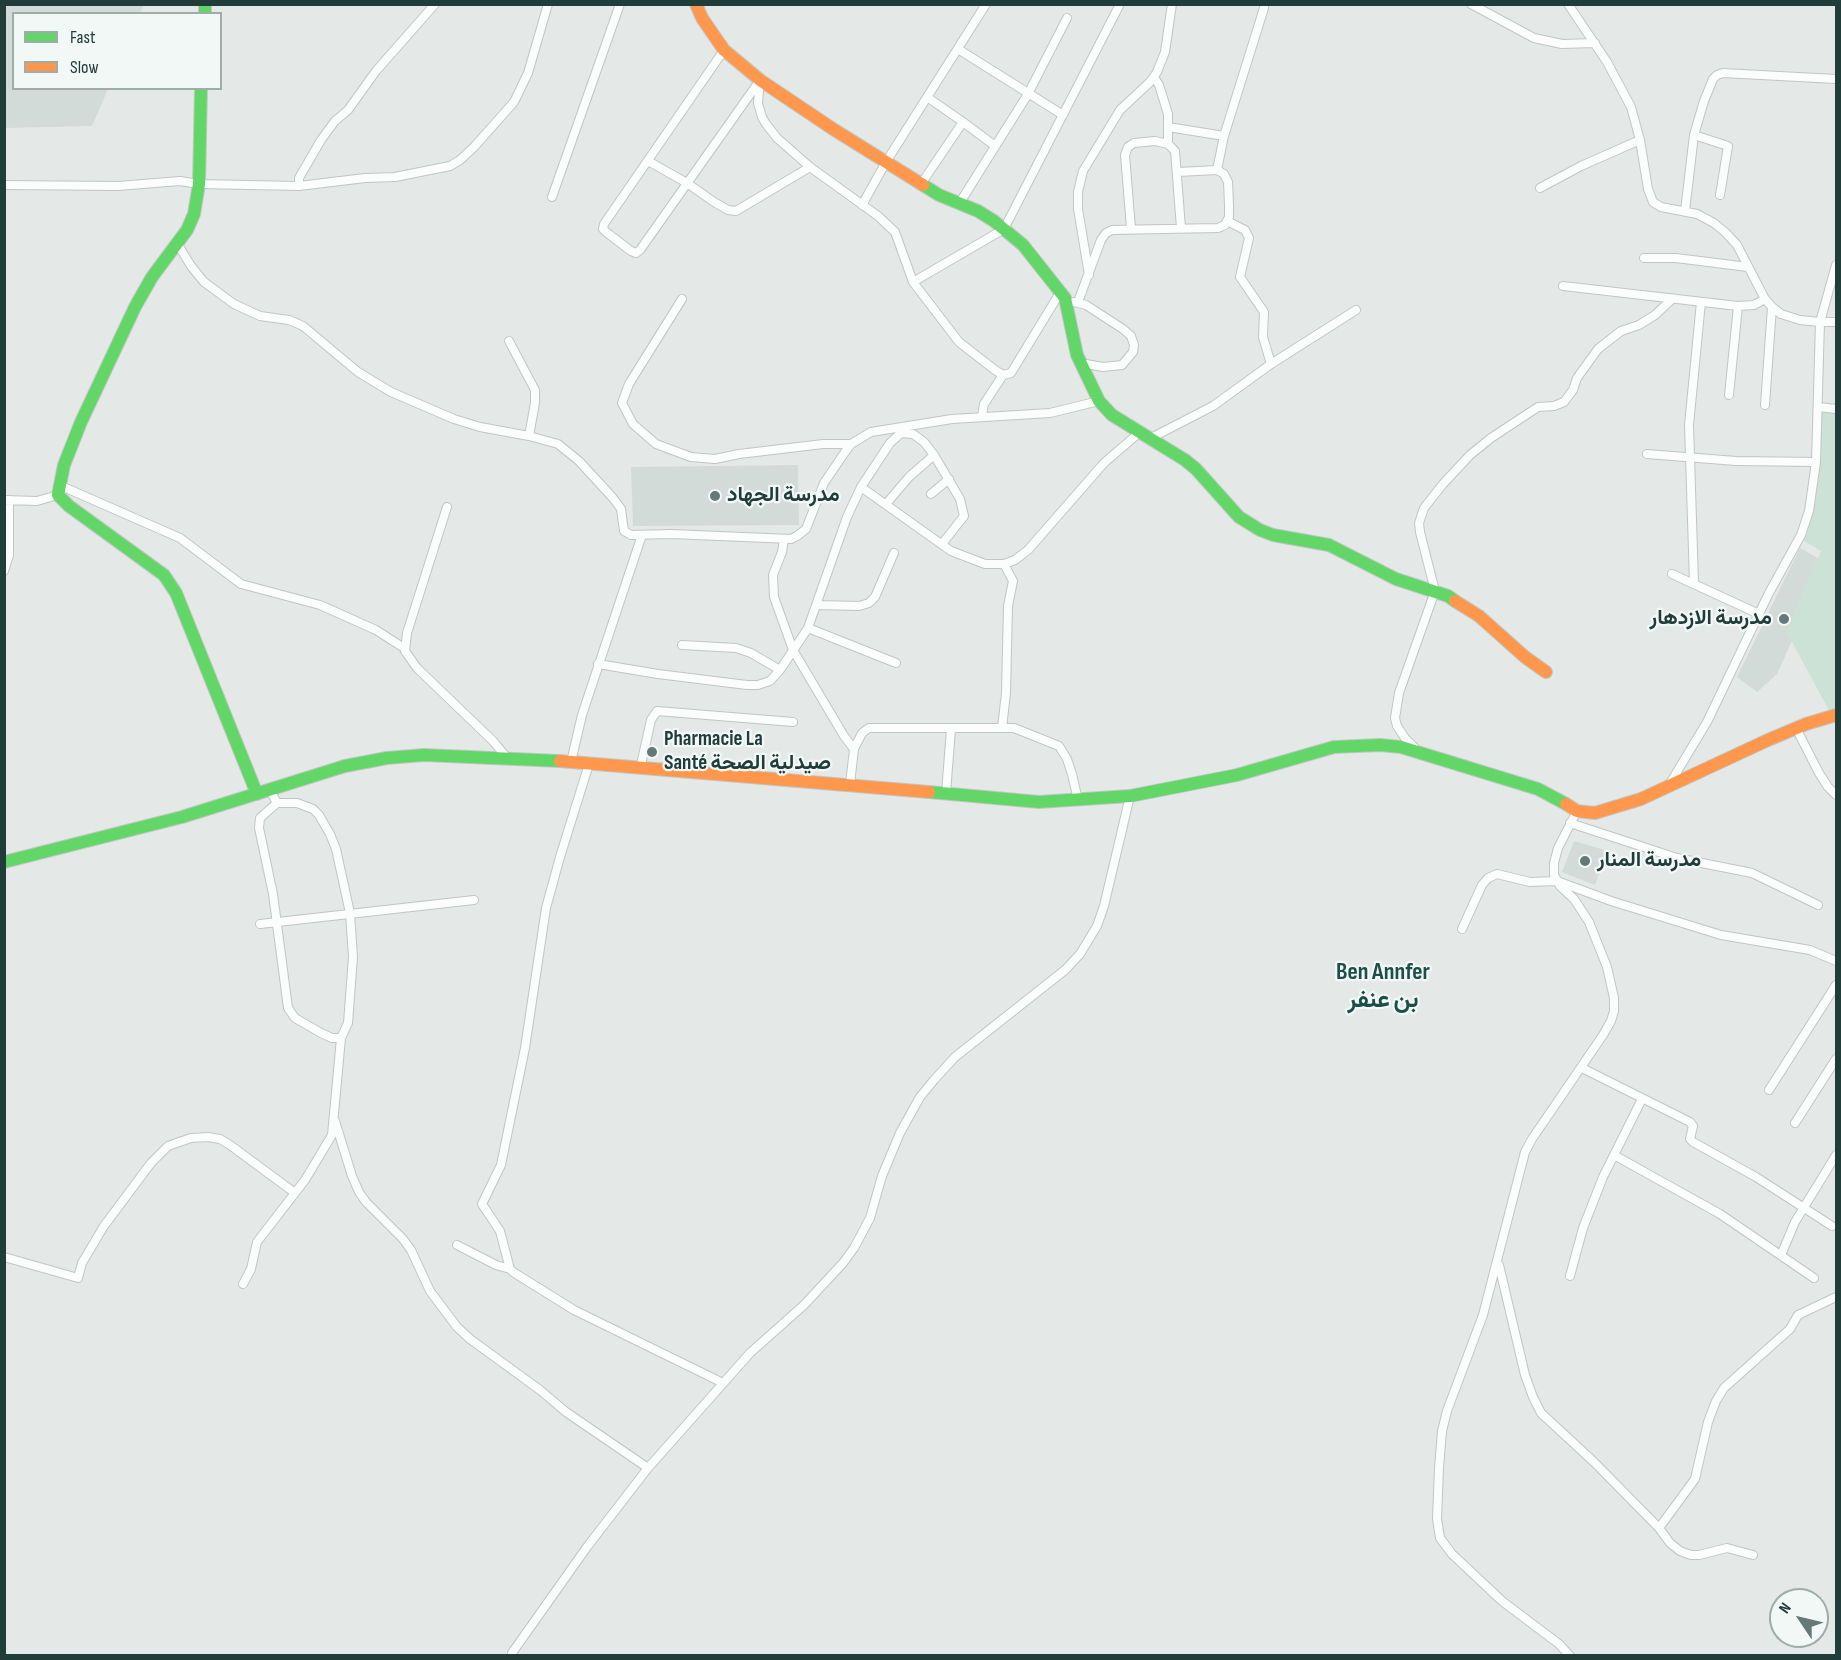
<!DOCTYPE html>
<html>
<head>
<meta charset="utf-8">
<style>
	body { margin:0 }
	#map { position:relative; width:1841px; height:1660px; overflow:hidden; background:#e4e9e8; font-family:"Sofia Sans Condensed",sans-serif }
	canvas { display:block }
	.frame { position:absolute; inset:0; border:6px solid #213d39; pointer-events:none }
	.legend { position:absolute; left:12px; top:12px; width:210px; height:78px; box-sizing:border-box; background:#f2f8f6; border:2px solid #9eadaa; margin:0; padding:8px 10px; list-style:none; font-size:18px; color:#213d39 }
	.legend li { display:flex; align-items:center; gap:12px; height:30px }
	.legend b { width:30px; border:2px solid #9eadaa }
	.north { position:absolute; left:1769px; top:1588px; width:60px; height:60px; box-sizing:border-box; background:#f2f8f6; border:2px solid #9eadaa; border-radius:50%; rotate:305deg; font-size:16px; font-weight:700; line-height:24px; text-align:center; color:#213d39 }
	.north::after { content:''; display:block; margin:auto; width:21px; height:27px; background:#657976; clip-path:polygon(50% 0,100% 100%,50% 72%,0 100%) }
</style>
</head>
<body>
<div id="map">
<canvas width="1841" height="1660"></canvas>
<div class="frame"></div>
<ul class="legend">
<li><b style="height:8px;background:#63d668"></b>Fast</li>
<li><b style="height:8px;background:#ff974d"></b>Slow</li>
</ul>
<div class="north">N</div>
</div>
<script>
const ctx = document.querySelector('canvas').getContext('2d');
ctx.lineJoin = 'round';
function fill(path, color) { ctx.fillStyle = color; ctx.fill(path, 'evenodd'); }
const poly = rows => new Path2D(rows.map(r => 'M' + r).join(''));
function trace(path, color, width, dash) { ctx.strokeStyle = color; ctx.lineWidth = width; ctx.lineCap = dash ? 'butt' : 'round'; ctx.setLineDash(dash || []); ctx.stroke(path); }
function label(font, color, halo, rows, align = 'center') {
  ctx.font = font + ' "Sofia Sans Condensed",Vazirmatn,sans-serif'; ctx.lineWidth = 4.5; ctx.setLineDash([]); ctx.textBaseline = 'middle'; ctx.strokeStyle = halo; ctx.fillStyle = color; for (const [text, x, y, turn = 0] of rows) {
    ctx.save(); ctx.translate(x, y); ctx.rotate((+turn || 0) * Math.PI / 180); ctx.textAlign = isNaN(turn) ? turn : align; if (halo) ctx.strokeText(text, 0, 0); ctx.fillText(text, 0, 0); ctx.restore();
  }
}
fill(poly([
	[4,5,144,5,140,13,14,14,14,88,108,89,92,126,5,128],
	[798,465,799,525,633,526,631,467],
	[1800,548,1827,563,1777,674,1757,692,1737,677],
	[1574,841,1608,851,1595,885,1562,872]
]), '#d2dbd8');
fill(poly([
	[1820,405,1836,409,1836,714,1832,716,1786,631,1821,551,1804,541,1817,475]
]), '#cde2d6');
const street = poly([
	[1471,4,1534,38,1562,44,1595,43],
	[1568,4,1607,62,1631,107,1640,140,1648,189,1653,202,1661,207,1697,214,1714,223,1726,233,1737,245,1765,299,1772,307,1781,314,1800,320,1820,322,1836,322],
	[958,49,1063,115],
	[724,50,604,224,603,229,606,232,631,251,636,253,640,250,758,83],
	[1154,77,1159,85,1168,114,1168,144],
	[760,80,758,103,762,117,766,124,777,138,810,167,878,216,895,232,913,282,959,342,995,370,1003,375,1011,373,1061,291],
	[963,122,995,146],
	[1168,127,1224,136],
	[1694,135,1728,146,1720,195],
	[648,161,687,183,714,202,728,210,736,211,810,167],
	[1217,170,1224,136,1264,8],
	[921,184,963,122,927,97],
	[4,185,118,186,180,181,199,184,299,186,365,178,395,177,450,166,460,160,474,147,514,102,528,73,548,4],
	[299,186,299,178,321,140,335,121,348,110,376,71,435,4],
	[1540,188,1581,166,1640,140],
	[552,197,620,4],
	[959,204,1028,94,1067,18],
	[862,205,886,162,986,4],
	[1685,211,1694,135,1704,101,1713,79,1717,75,1723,73,1836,79],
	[1227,221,1245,230,1249,238,1240,277,1264,312,1263,337,1271,364],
	[1131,228,1125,155,1128,147,1134,143,1155,141,1168,144,1175,151,1181,228],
	[177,243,191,266,204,282,234,304,260,316,289,320,303,326,358,372,391,392,454,419,480,427,529,436,558,444,579,461,613,498,621,509,624,531,631,535,671,534,791,539,797,536,806,529,824,483,845,452,851,444,871,432,952,419,1050,413,1099,401],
	[1644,258,1676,258,1748,267],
	[1089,275,1078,209,1078,192,1083,171,1120,110,1150,82,1157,72,1165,52,1172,4],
	[913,282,1004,229,1120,4],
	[1563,286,1738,306,1754,305,1765,299],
	[682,299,629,384,622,403,633,424,656,444,691,457,715,459,739,454,823,444,851,444],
	[1074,302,1086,305,1123,329,1131,336,1134,345,1133,352,1122,365,1103,367,1080,363],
	[1078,302,1101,240,1106,233,1112,230,1218,228,1225,225,1229,217,1229,205,1228,182,1224,174,1217,170,1178,172],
	[509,341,535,390,535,403,529,436],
	[1729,395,1738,306],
	[1765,405,1772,307],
	[1819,407,1836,409],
	[982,416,984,404,1003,375],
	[1151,438,1213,406,1271,364,1356,310],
	[1647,454,1736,461,1816,462],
	[59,485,180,538,241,584,320,605,376,630,404,648],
	[861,487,951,551,985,564,1004,564,1015,560,1028,550,1104,463,1140,432],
	[931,494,949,479],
	[5,500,37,501,58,495],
	[886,504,909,477,934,455],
	[447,507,407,633,405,651,417,668,493,741,508,759],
	[784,539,782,552,773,575,774,597,793,650,844,736,854,749],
	[4,571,9,555,9,500],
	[1672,574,1759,614],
	[1694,583,1689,425,1701,302],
	[817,605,859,606,869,603,875,597,894,553],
	[808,628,896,663],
	[682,645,736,648,751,653,780,670],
	[598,664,658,674,747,685,758,685,770,681,780,670,808,628,847,517,861,487,890,443,901,433,913,434,924,442,934,455,960,499,964,516,942,544],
	[1002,728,1006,693,1008,606,1013,581,1004,564],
	[1796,728,1819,773,1828,787,1836,795],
	[1417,750,1405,738,1397,726,1395,718,1399,693,1435,591,1420,532,1419,523,1424,508,1443,484,1470,455,1491,438,1538,407,1554,406,1564,402,1573,390,1577,378,1598,349,1621,331,1639,325,1655,315,1672,299],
	[571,762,582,715,642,535],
	[589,764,560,857,546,908,525,1048,501,1165,482,1204,500,1231,510,1269,513,1272,574,1310,723,1383],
	[640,769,651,720,657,711,793,722],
	[850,784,854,749,862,733,869,728,1014,728,1059,746,1067,759,1072,774,1078,800],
	[1669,785,1707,722,1769,593,1801,535,1809,511,1816,462,1820,322,1836,265],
	[270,790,277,803,297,803,313,809,319,815,330,834,336,849,350,913,353,957,348,1023,341,1038,332,1038,321,1033,295,1018,288,1008,273,894,259,828,260,818,277,803],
	[946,793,951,729],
	[1570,823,1677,858,1752,873,1818,905],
	[260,924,474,900],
	[1462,929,1482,885,1488,878,1497,874,1530,882,1557,881,1611,901,1721,935,1810,950,1836,961],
	[1582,1068,1690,1122,1693,1126,1690,1139,1693,1142,1756,1177,1832,1226],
	[1769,1090,1836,985],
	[335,1121,352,1176,359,1192,366,1202,403,1239,411,1250,430,1291,457,1327,470,1339,540,1390,566,1412,648,1468],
	[1795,1123,1836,1059],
	[1614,1155,1720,1214,1814,1278],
	[457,1245,496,1265,510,1269],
	[1781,1255,1795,1222,1836,1155],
	[4,1257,78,1278,82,1263,104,1226,151,1163,168,1146,191,1138,208,1137,220,1139,230,1145,295,1193],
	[1499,1265,1525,1375,1533,1397,1541,1413,1594,1462,1659,1528,1670,1543,1680,1551,1691,1555,1699,1555,1727,1548,1753,1555],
	[1570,1276,1583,1228,1603,1177,1642,1099],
	[243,1284,251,1269,257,1242,305,1180,332,1135,341,1038],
	[1659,1528,1695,1479,1708,1422,1716,1401,1724,1388,1790,1329,1798,1315,1836,1297],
	[512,1653,587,1547,648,1468,750,1353,804,1305,843,1263,854,1248,870,1218,882,1176,900,1133,920,1097,934,1080,955,1057,1065,970,1080,954,1097,926,1104,906,1130,796],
	[1570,1656,1559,1644,1502,1601,1452,1554,1440,1538,1437,1519,1439,1468,1442,1431,1447,1411,1483,1315,1525,1152,1532,1139,1603,1035,1611,1021,1614,1011,1614,998,1607,967,1589,922,1574,899,1560,886,1554,875,1554,863,1558,848,1577,811]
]);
const fast = poly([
	[205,4,205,14],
	[201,88,199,184,194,214,187,230,152,277,135,307,81,422,64,465,58,495,69,506,164,575,176,593,257,794],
	[923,185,939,195,978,211,994,221,1023,245,1065,298,1077,355,1099,401,1112,415,1185,460,1196,469,1239,517,1260,530,1273,535,1329,545,1396,579,1448,596,1455,601],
	[929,792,1039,802,1130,796,1237,775,1334,747,1380,745,1401,747,1538,789,1566,804],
	[4,862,182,817,345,766,387,758,424,755,560,761]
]);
const slow = poly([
	[696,4,702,18,724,50,760,80,833,129,923,185],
	[1455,601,1479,616,1525,657,1546,672],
	[560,761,929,792],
	[1566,804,1577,811,1595,813,1641,799,1768,740,1806,724,1836,715]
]);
trace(street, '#c1c6c5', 10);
trace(fast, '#c0c7c5', 14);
trace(slow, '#c0c7c5', 14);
trace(street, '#fbfcfc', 8);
trace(fast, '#63d668', 12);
trace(slow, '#ff974d', 12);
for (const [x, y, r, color] of [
	[715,496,6,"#657976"],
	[1784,619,6,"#657976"],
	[652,752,6,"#657976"],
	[1585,861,6,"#657976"]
]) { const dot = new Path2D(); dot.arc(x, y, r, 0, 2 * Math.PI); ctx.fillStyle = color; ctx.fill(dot); trace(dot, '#f2f8f6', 2); }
label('bold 21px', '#213d39', '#f2f8f6', [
	["مدرسة الجهاد",727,496],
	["مدرسة الازدهار",1772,619,"right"],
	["Pharmacie La",664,740],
	["Santé صيدلية الصحة",664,764],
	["مدرسة المنار",1597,861]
], 'left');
label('bold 24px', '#1d4f49', '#f2f8f6', [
	["Ben Annfer",1383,973],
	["بن عنفر",1383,1001]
]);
</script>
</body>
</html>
